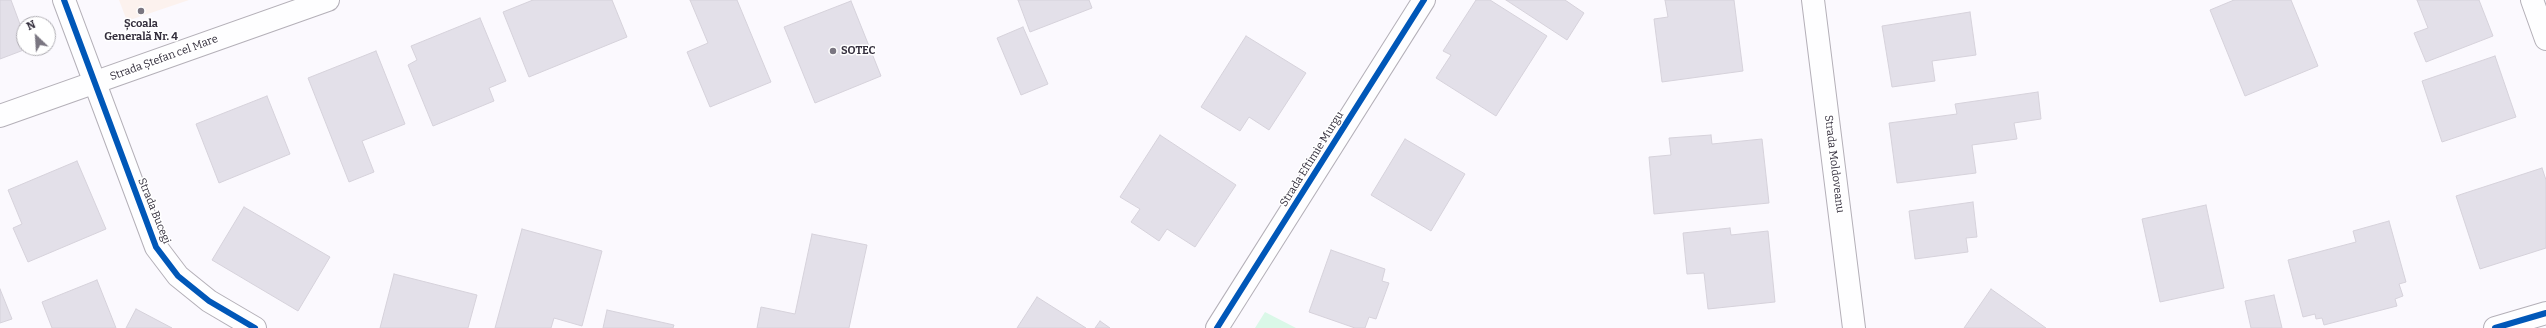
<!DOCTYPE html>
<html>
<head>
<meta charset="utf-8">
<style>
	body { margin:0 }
	#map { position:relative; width:2546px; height:328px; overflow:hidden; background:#fbf9fe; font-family:Bitter,serif }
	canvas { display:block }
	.north { position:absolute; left:16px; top:16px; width:40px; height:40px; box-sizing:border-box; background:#fff; border:1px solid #aeacb2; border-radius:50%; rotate:335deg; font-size:11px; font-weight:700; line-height:16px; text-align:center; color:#35303e }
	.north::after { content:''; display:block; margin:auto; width:14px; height:18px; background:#7a7681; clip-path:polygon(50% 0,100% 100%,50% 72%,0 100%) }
</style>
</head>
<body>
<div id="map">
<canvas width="2546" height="328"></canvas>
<div class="north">N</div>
</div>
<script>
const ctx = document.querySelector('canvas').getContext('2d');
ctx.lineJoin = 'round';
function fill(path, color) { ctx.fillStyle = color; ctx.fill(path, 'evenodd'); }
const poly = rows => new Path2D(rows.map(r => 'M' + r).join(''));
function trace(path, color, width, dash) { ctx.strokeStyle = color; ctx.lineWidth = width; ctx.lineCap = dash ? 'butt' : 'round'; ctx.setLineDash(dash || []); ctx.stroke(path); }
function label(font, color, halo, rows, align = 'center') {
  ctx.font = font + ' Bitter,serif'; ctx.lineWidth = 3; ctx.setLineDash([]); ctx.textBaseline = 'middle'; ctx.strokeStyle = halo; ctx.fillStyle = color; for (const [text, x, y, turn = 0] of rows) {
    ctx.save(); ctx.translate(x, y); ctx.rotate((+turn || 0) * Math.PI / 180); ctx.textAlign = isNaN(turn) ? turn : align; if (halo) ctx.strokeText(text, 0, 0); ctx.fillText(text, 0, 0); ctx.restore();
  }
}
fill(poly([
	[119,0,189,0,127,21]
]), '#fcf2ee');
fill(poly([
	[1265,312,1296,328,1255,328]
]), '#daf8e8');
const building = poly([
	[0,0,11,0,24,35,24,48,29,48,0,59,0,0],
	[533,0,612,0,627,37,529,77,503,12,533,0],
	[690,0,737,0,771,82,710,107,687,52,708,43,690,0],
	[1018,0,1089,0,1092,8,1030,32,1018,0],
	[1476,0,1490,0,1547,36,1496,116,1436,78,1451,55,1443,51,1476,0],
	[1506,0,1565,0,1584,13,1567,40,1506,0],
	[1665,0,1734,0,1743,71,1662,82,1654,19,1668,17,1665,0],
	[2234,0,2291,0,2318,66,2245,96,2210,10,2234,0],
	[2417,0,2479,0,2493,36,2426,62,2414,33,2428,28,2417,0],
	[851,1,881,76,815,103,784,27,851,1],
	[1970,12,1976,55,1932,61,1935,81,1892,87,1882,26,1970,12],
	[480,18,506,81,489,88,494,101,433,126,408,65,417,60,411,46,480,18],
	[1023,27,1048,84,1021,95,997,38,1023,27],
	[1246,36,1306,73,1269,130,1249,117,1240,131,1201,107,1246,36],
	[376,51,405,124,362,141,374,172,349,182,308,78,376,51],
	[2495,56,2516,117,2442,142,2422,81,2495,56],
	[2038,92,2041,119,2014,123,2017,139,1972,145,1976,173,1897,183,1889,123,1957,114,1955,104,2038,92],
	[267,96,290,154,219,183,196,124,267,96],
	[1160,135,1236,185,1195,247,1167,229,1159,241,1131,222,1140,209,1120,197,1160,135],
	[1711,135,1712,144,1762,139,1769,203,1654,214,1649,157,1671,155,1669,138,1711,135],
	[1405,139,1465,174,1431,231,1371,195,1405,139],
	[77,161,106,229,28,262,13,228,22,224,8,190,77,161],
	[2542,168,2546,180,2546,248,2480,269,2456,196,2542,168],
	[1973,202,1977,237,1966,238,1968,252,1915,259,1909,211,1973,202],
	[2206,205,2224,288,2160,302,2142,219,2206,205],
	[244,207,330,257,298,311,212,260,244,207],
	[2389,221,2406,282,2399,284,2403,296,2395,299,2397,306,2324,325,2322,318,2316,319,2315,314,2303,317,2288,260,2356,242,2353,231,2389,221],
	[1730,228,1731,235,1768,231,1775,302,1708,309,1704,273,1687,274,1683,233,1730,228],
	[522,229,602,251,582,326,554,318,551,328,495,328,522,229],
	[812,234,867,245,849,328,757,328,761,307,795,314,812,234],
	[1331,250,1385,269,1382,281,1389,283,1376,319,1369,317,1365,328,1355,328,1309,312,1331,250],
	[394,274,477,295,468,328,380,328,394,274],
	[97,280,116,328,52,328,42,302,97,280],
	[0,289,12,319,0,323,0,289],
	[1991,289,2046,328,1964,328,1991,289],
	[2274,295,2282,328,2251,328,2245,301,2274,295],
	[1037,297,1086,328,1017,328,1037,297],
	[136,309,172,328,126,328,136,309],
	[607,310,674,325,673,328,603,328,607,310],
	[1100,321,1110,328,1095,328,1100,321]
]);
fill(building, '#e3e0e9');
trace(building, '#d6d2db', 1);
const minor = poly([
	[64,0,156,247,178,276,209,301,255,328],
	[2532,0,2546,39],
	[1217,328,1424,0],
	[2495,328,2546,313]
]);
const major = poly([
	[1813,0,1854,328],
	[0,116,328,0]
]);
trace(minor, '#b4b0b8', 24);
trace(major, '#b4b0b8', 24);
trace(minor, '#fefeff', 22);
trace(major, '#fefeff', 22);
trace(poly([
	[64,0,156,247,178,276,209,301,255,328],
	[1217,328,1424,0],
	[2495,328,2546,313]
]), '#0057b8', 6);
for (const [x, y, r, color] of [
	[141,11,4,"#7a7681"],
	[833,51,4,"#7a7681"]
]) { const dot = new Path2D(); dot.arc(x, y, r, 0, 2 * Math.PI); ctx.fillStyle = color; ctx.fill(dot); trace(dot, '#fff', 1.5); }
label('bold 11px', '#35303e', '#fff', [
	["Școala",141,24],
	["Generală Nr. 4",141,37],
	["SOTEC",841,51,"left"]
]);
label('11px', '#35303e', '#fff', [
	["Strada Ștefan cel Mare",164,58,-20],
	["Strada Eftimie Murgu",1312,159,-58],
	["Strada Moldoveanu",1834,164,83],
	["Strada Bucegi",154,211,68]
]);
</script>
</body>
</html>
